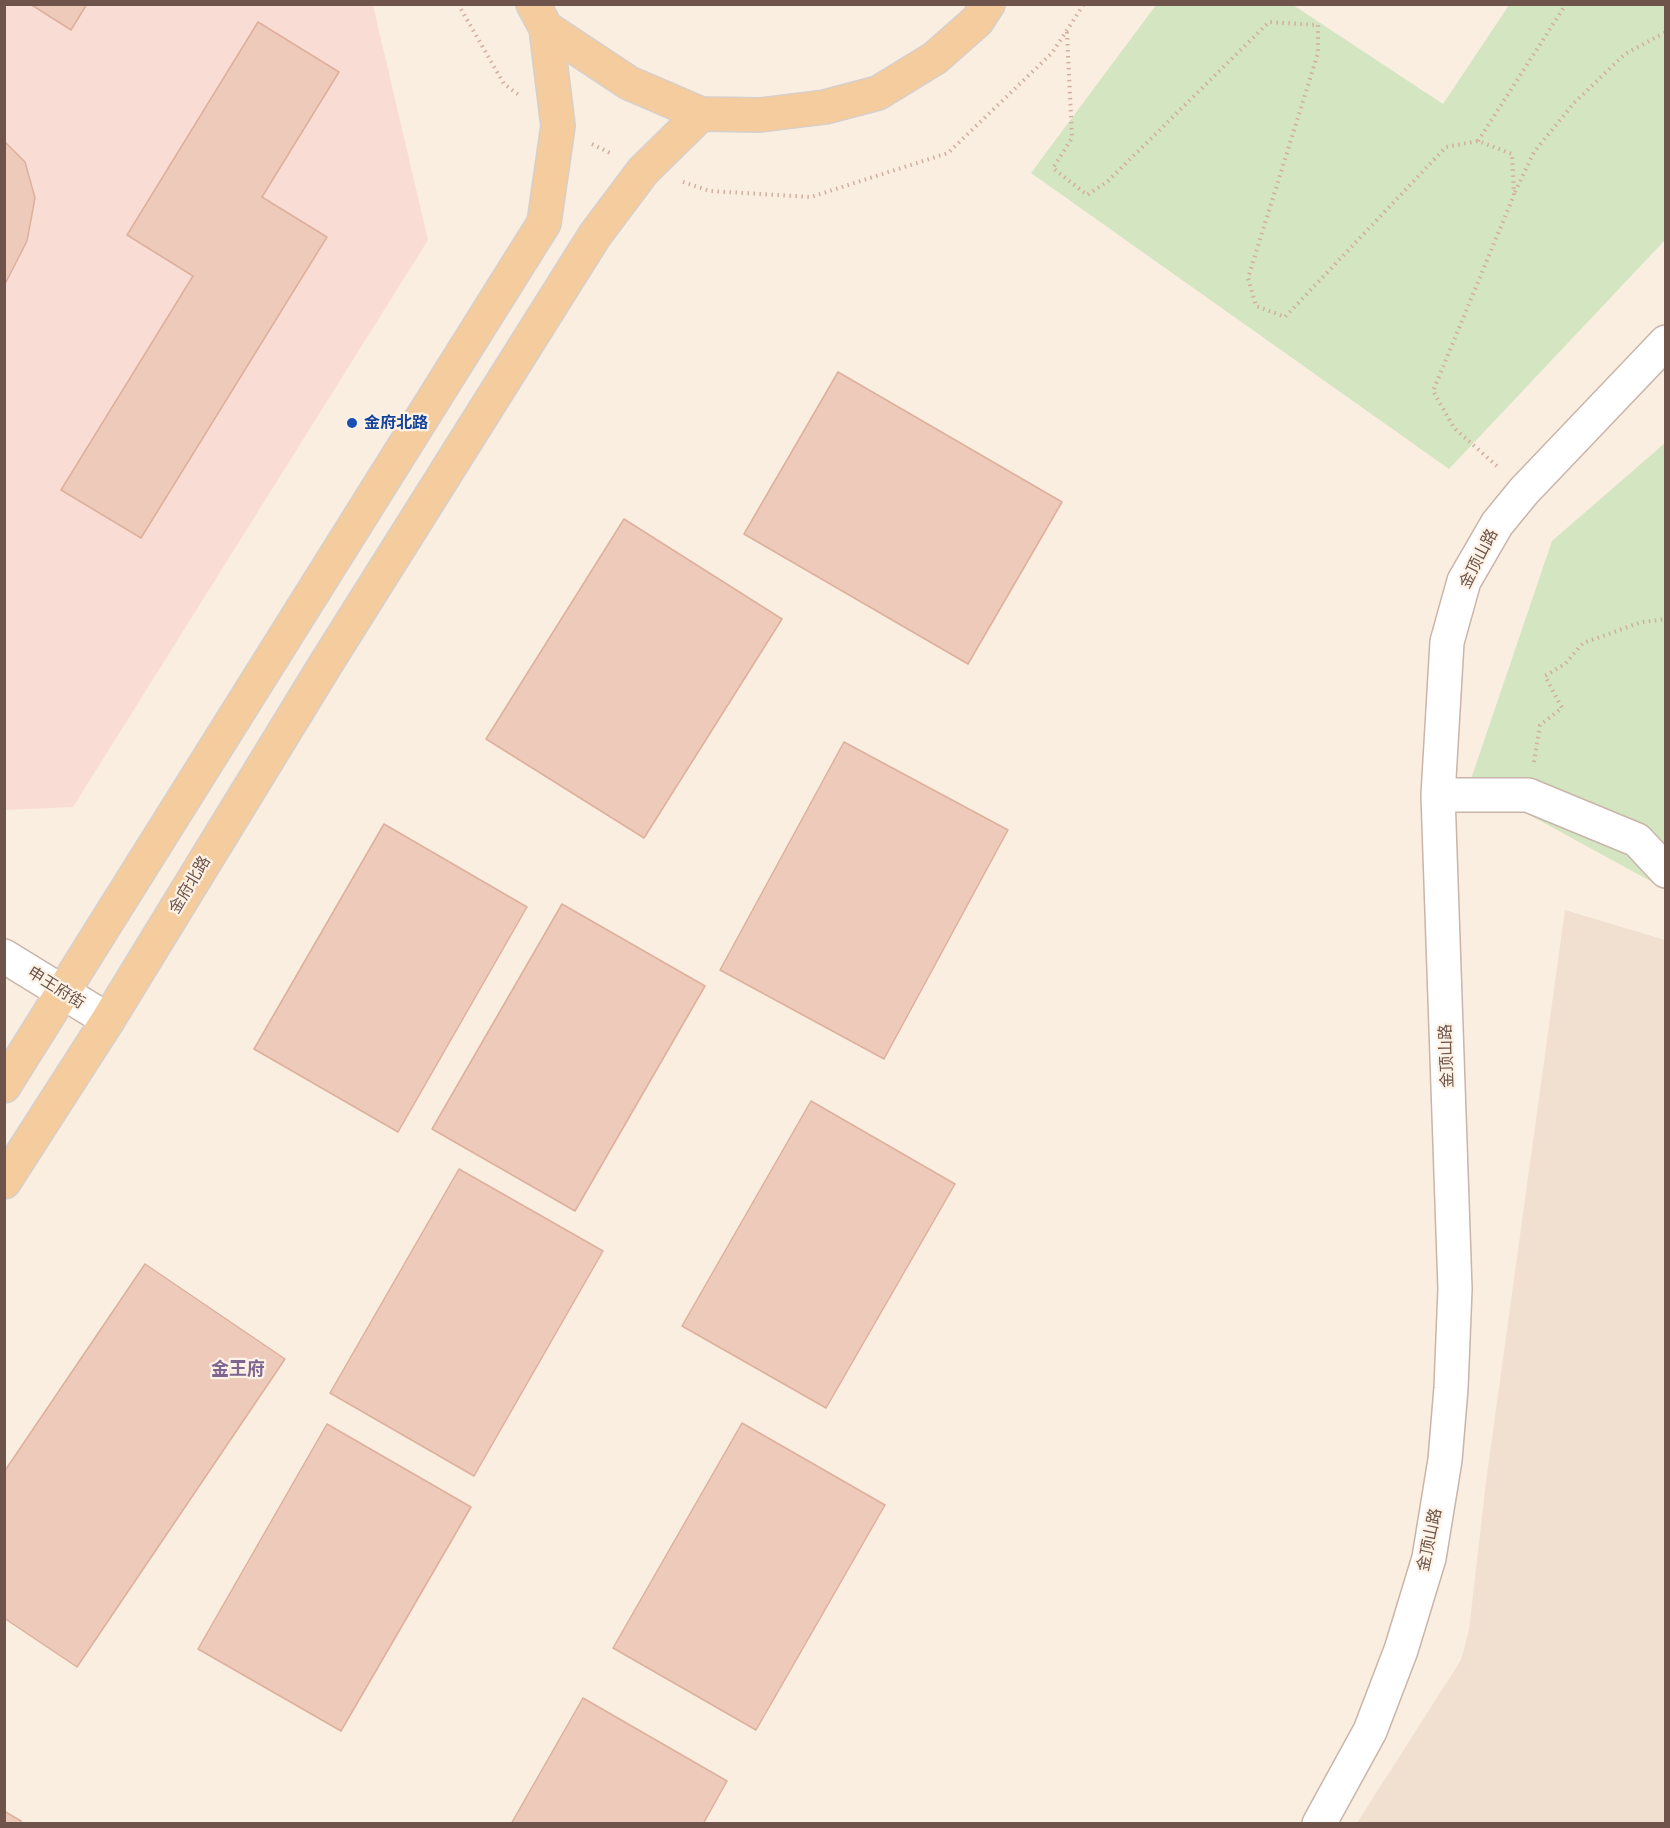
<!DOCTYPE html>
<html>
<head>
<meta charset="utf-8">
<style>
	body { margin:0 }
	#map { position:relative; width:1670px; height:1828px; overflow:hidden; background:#faeee0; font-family:Rubik,sans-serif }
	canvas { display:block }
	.frame { position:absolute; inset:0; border:6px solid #6e544a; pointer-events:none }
</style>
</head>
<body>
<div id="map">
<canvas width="1670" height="1828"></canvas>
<div class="frame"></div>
</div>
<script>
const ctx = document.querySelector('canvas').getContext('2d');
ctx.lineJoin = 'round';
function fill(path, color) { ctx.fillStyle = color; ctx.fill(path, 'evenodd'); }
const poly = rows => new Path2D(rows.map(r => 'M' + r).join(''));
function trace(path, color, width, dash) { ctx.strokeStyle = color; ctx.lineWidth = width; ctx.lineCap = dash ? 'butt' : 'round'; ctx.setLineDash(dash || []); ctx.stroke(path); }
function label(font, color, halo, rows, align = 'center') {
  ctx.font = font + ' Rubik,"Noto Sans SC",sans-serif'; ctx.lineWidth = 4.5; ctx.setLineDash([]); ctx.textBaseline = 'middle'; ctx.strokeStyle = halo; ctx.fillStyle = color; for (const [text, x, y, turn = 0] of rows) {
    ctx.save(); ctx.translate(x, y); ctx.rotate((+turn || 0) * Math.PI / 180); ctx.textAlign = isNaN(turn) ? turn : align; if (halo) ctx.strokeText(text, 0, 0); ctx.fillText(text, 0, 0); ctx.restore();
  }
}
fill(poly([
	[1565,910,1665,940,1665,1823,1357,1823,1461,1660,1469,1630,1486,1482]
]), '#f1dfd0');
fill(poly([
	[5,5,373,5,428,240,73,807,5,810]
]), '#f9ddd5');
fill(poly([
	[1156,5,1293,5,1443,104,1509,5,1665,5,1665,240,1449,469,1031,173],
	[1665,443,1665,889,1493,795,1471,779,1552,541]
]), '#d3e5c1');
const building = poly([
	[30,4,87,4,71,30,30,4],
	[258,22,339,72,262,197,327,237,141,538,61,490,193,276,127,235,258,22],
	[4,141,25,162,35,198,27,241,4,286,4,141],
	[838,372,1062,502,968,664,744,534,838,372],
	[624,519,782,619,644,838,486,739,624,519],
	[844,742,1008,830,884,1059,720,970,844,742],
	[384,824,527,907,398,1132,254,1049,384,824],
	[562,904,705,986,575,1211,432,1129,562,904],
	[811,1101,955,1184,826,1408,682,1326,811,1101],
	[459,1169,603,1251,474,1476,330,1393,459,1169],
	[145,1264,285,1359,77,1667,4,1618,4,1472,145,1264],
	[742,1423,885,1505,756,1730,613,1648,742,1423],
	[327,1424,471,1507,341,1731,198,1649,327,1424],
	[583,1698,727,1781,703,1824,511,1824,583,1698],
	[4,1811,21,1821,20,1824,4,1824,4,1811]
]);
fill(building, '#edcaba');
trace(building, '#deb09c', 1.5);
const minor = poly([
	[1438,795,1528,795,1637,840,1666,871],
	[4,956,108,1020],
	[1319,1824,1370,1731,1401,1650,1429,1558,1445,1460,1451,1388,1455,1289,1438,795,1447,642,1464,581,1497,524,1524,491,1666,342]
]);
const major = poly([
	[533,4,546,28,629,83,701,114,760,115,825,107,878,93,935,58,977,21,988,4],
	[4,1086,544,223,558,126,546,28],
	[4,1182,108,1020,327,662,595,235,643,171,701,114]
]);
trace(minor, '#c9b5a9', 36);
trace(major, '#d6cfcc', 36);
trace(poly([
	[458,4,504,84,519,95],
	[1067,32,1072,138,1053,168,1087,195,1107,182,1269,22,1318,25,1318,53,1248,278,1256,306,1285,317,1446,147,1478,141,1512,154,1514,195,1433,391,1454,428,1498,467],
	[1478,141,1566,4],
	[592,144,612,154],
	[683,182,710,191,811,197,948,153,1052,53,1084,4],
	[1515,192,1534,152,1574,103,1625,54,1666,32],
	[1534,762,1540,725,1562,708,1545,676,1565,664,1583,643,1642,622,1666,619]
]), '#d1ae9e', 4, [1.5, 4.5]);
trace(minor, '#fff', 33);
trace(major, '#f4cc9d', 33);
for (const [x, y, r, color] of [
	[352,423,6,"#1a4fb4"]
]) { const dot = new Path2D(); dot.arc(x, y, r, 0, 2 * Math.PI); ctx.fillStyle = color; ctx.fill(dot); trace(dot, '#fdf2e6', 2); }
label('bold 16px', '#164399', '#fdf2e6', [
	["金府北路",364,423]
], 'left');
label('16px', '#6e544a', '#fdf2e6', [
	["金顶山路",1479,559,-63],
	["金府北路",190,885,-59],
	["申王府街",56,988,32],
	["金顶山路",1447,1056,-92],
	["金顶山路",1430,1540,-78]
]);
label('bold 18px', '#7f6691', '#fdf2e6', [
	["金王府",238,1370]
]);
</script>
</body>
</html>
